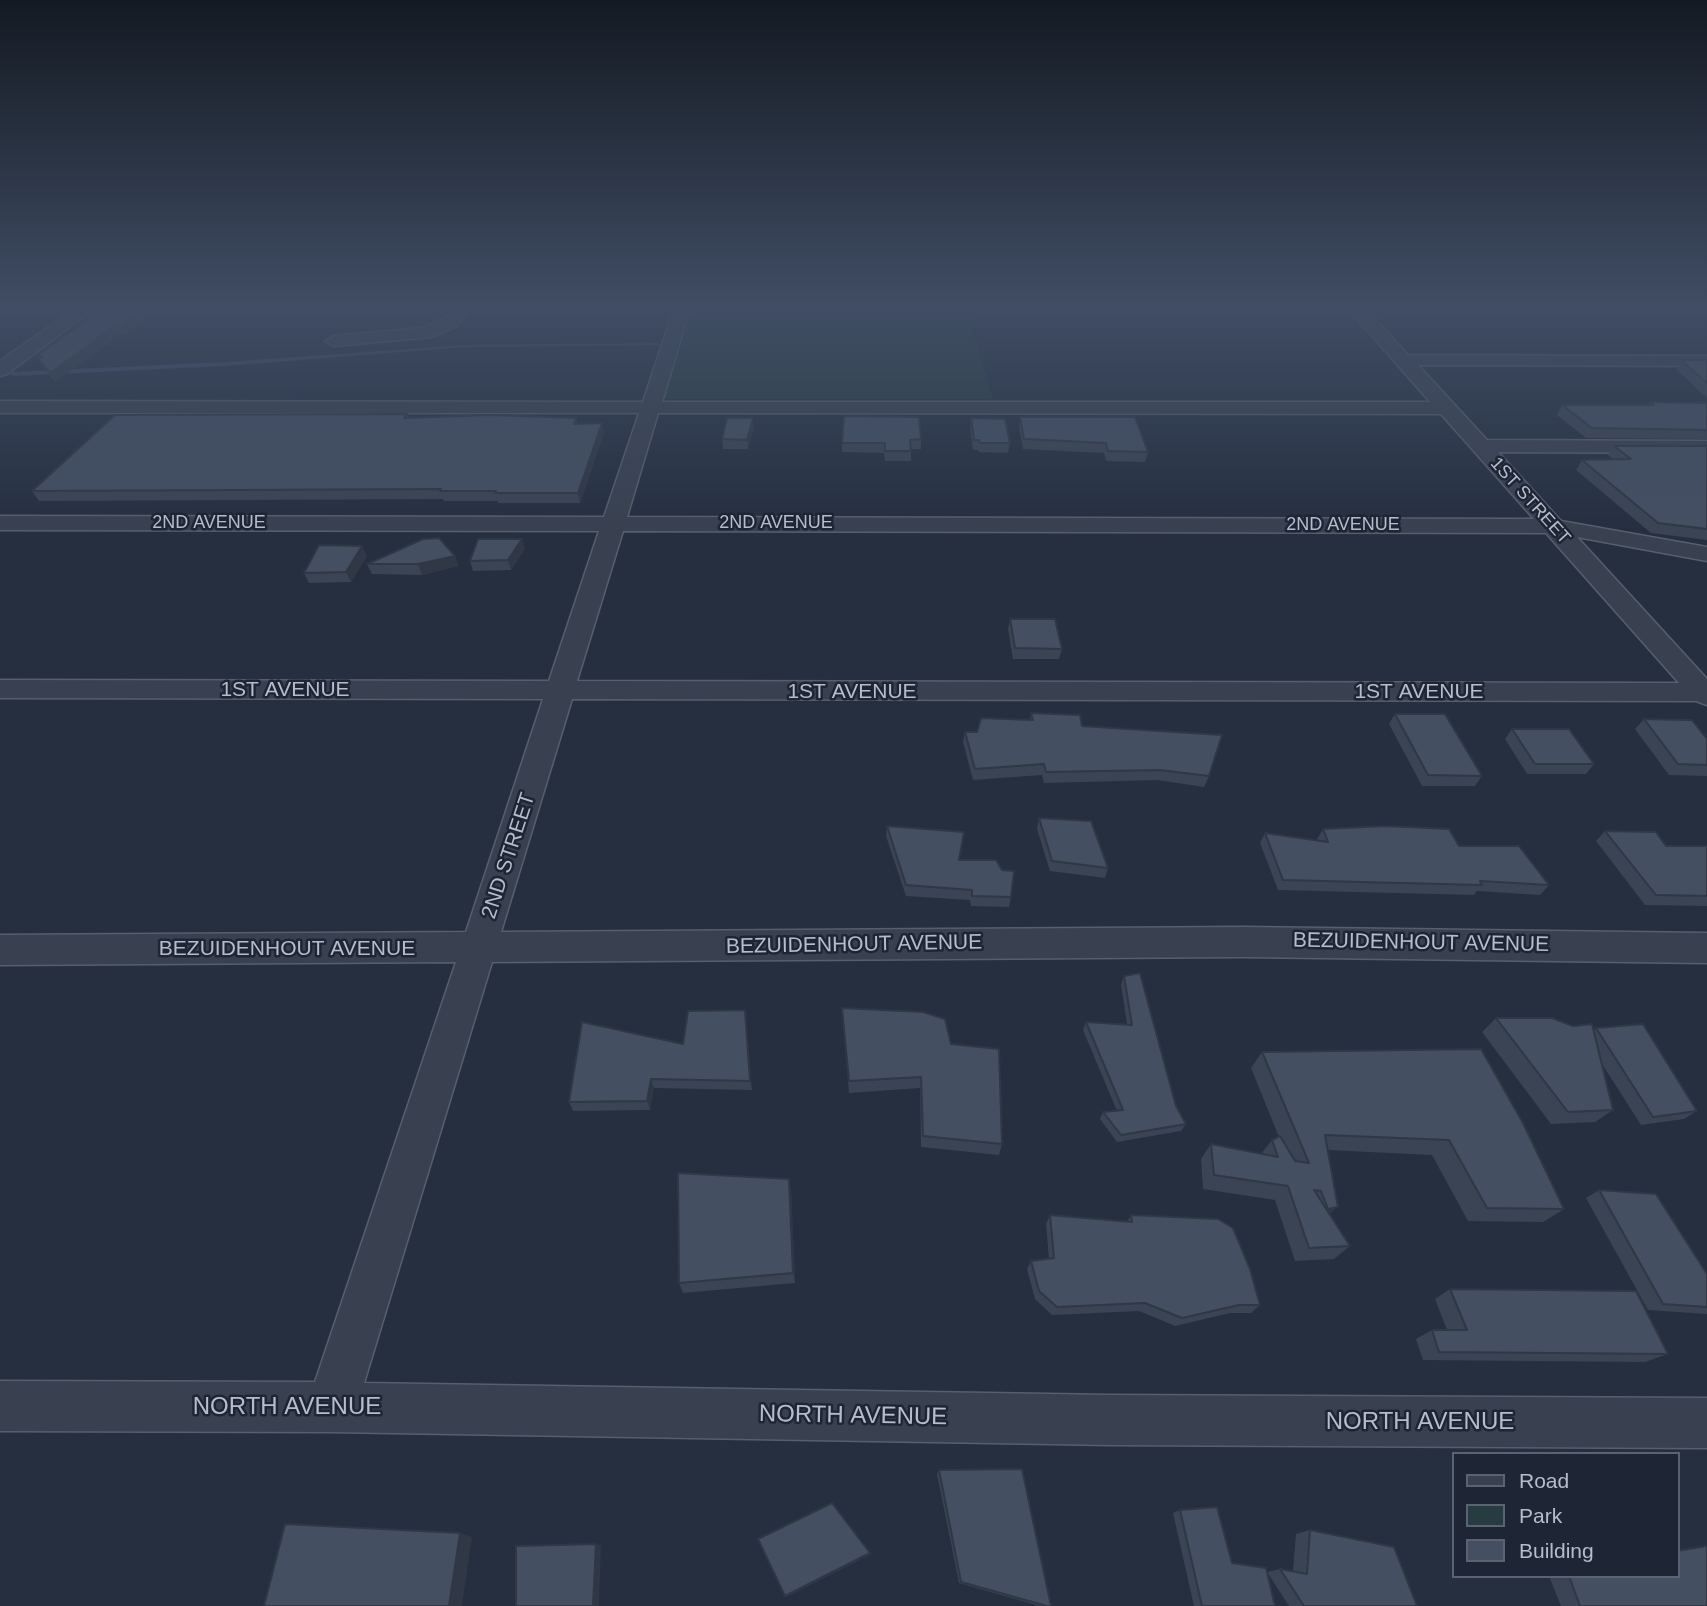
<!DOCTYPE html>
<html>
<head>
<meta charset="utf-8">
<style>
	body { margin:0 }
	#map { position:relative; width:1707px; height:1606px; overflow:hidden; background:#252f40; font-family:Arial,sans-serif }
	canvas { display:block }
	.legend { position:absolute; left:1452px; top:1452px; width:228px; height:126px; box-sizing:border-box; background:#1e2635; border:2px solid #5b6271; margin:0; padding:9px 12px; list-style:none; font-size:21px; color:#b6bcca }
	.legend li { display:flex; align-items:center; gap:14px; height:35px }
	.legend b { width:35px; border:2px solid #5b6271 }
</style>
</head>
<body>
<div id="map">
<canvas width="1707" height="1606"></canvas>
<ul class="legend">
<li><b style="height:9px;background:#394150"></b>Road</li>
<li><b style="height:19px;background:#273c41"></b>Park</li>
<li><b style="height:19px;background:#444f62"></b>Building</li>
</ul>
</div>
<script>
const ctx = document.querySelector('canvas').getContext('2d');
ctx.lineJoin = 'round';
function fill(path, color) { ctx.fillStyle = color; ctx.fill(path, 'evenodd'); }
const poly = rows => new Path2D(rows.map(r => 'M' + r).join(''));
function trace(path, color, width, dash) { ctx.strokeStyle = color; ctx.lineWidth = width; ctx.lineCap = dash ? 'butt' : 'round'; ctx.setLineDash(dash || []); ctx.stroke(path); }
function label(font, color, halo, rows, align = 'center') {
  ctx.font = font + ' Arial,sans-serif'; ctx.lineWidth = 5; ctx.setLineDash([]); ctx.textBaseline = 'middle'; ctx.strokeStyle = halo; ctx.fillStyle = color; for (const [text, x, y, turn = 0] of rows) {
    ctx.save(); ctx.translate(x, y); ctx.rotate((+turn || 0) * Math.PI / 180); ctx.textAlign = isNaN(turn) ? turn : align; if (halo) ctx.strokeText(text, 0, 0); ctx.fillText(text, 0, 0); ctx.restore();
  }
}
fill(poly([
	[695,305,966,305,993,399,662,399]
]), '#273c41');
fill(poly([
	[657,343,659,344,659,345,465,347,225,366,13,376,10,374,13,372,225,362,465,345,657,343]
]), '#3b4b69');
const minor = poly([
	[80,305,99,305,7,374,0,376,0,361,80,305],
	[455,305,471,305,457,326,431,337,334,346,325,341,334,336,422,328,445,318,455,305],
	[675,305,691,305,662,402,1430,402,1345,305,1362,305,1408,355,1707,356,1707,366,1418,365,1487,440,1707,441,1707,453,1498,452,1561,521,1707,547,1707,561,1577,537,1707,679,1707,705,1696,701,572,699,501,932,1243,927,1707,933,1707,963,1243,957,492,962,364,1383,1111,1395,1707,1398,1707,1448,1111,1445,332,1432,0,1431,0,1381,315,1382,456,962,0,965,0,935,466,932,543,699,0,698,0,680,549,681,599,531,0,530,0,516,604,517,639,413,0,413,0,401,643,402,675,305],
	[658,413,1441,414,1534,519,627,517,658,413],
	[623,531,1546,533,1679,683,577,681,623,531]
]);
trace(minor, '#575f6d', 3);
fill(minor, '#394150');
fill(poly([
	[105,305,165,305,128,334,121,334,55,382,42,365,41,365,36,356,78,327],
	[1681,360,1707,360,1707,398,1676,369],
	[1650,402,1707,403,1707,439,1586,438,1557,415,1562,405,1648,405],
	[407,414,408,418,576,418,577,424,604,433,580,503,498,503,498,501,444,501,443,499,39,501,32,491],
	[1020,417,1148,452,1145,462,1106,461,1104,453,1023,449,1019,426],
	[971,418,1010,443,1008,453,979,452,978,450,973,450,970,428],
	[754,428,748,449,723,449,722,439],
	[921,439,921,449,911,449,911,461,885,461,884,453,842,452,842,443],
	[1614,446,1707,446,1707,540,1651,533,1576,470,1582,460,1613,459,1608,455],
	[525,549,511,570,473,571,470,561],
	[367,556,351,582,309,583,304,573],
	[455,556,458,566,422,575,372,574,367,564],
	[1010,619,1062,649,1059,659,1013,659,1008,629],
	[1031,713,1082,726,1209,776,1204,787,1157,780,1044,783,1042,775,973,780,963,742,965,732,977,732,1030,720],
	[1395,714,1482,776,1475,786,1422,786,1389,724],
	[1644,719,1707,739,1707,776,1669,775,1635,729],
	[1512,729,1594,764,1586,774,1527,774,1505,739],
	[1039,818,1108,868,1105,878,1050,871,1037,829],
	[887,826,959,860,1011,897,1009,907,971,906,970,900,906,896,886,836],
	[1323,829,1459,846,1549,885,1540,895,1477,891,1474,895,1278,890,1260,843,1265,833,1318,841,1317,839],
	[1605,831,1666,846,1707,846,1707,906,1645,905,1596,841],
	[1124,976,1176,1106,1186,1124,1181,1131,1117,1142,1100,1119,1103,1112,1117,1111,1083,1030,1086,1022,1127,1024,1121,985],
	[842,1008,951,1044,1002,1144,999,1155,921,1147,920,1088,849,1093],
	[1496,1018,1573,1026,1594,1030,1596,1028,1697,1111,1684,1119,1641,1125,1602,1064,1613,1110,1595,1122,1551,1124,1482,1032],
	[746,1019,752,1090,654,1088,650,1110,573,1111,569,1102,683,1044],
	[1481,1049,1564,1209,1543,1222,1468,1221,1432,1155,1328,1150,1330,1215,1350,1246,1334,1259,1295,1261,1275,1200,1203,1189,1201,1159,1211,1144,1261,1154,1272,1140,1279,1137,1251,1068,1262,1052],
	[791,1190,795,1283,683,1293,679,1283],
	[1599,1190,1707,1274,1707,1314,1648,1310,1586,1198],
	[1050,1215,1127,1222,1131,1215,1260,1305,1251,1313,1230,1313,1175,1326,1139,1311,1052,1315,1035,1299,1027,1269,1031,1261,1049,1259,1046,1224],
	[1450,1289,1668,1354,1645,1362,1423,1360,1416,1339,1432,1330,1447,1330,1435,1299],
	[939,1470,1051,1606,1040,1606,959,1583,937,1474],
	[1180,1510,1232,1563,1275,1606,1194,1606,1173,1513],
	[1310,1530,1417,1606,1289,1606,1267,1572,1280,1569,1293,1571,1296,1534],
	[1707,1546,1707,1606,1561,1606,1549,1576,1677,1576,1677,1550]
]), '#3a4454');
fill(poly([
	[150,305,165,305,128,334,123,325],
	[116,325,121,334,55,382,50,373],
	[753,418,754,428,748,449,747,440],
	[602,423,604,433,580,503,578,493],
	[522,539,525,549,511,570,508,560],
	[362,546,367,556,351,582,346,572],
	[455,556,458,566,422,575,418,564],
	[745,1010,746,1019,752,1090,750,1081],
	[651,1079,654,1088,650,1110,647,1101],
	[789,1179,791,1190,795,1283,793,1273],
	[1338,1207,1323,1220,1314,1223,1328,1209],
	[460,1533,472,1537,462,1606,449,1606],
	[596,1544,601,1546,599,1606,593,1606],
	[870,1553,870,1555,787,1597,785,1596]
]), '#303745');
const building = poly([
	[105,305,150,305,123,325,116,325,50,373,38,359,42,356,36,356,78,327,105,305],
	[1681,360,1707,360,1707,383,1681,360],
	[1650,402,1707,403,1707,430,1592,428,1562,405,1654,405,1650,402],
	[407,414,404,418,491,415,576,418,574,424,602,423,578,493,495,493,496,491,440,491,441,489,32,491,115,415,407,414],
	[844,416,919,417,921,439,910,440,911,451,885,451,885,443,842,443,844,416],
	[1020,417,1135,417,1148,452,1108,451,1106,443,1024,439,1020,417],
	[727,418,753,418,747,440,722,439,727,418],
	[971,418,1005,419,1010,443,980,443,979,440,974,440,971,418],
	[1614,446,1707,446,1707,529,1658,523,1582,460,1631,459,1614,446],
	[439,538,455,556,418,564,367,564,423,539,439,538],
	[478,539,522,539,508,560,470,561,478,539],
	[319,545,362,546,346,572,304,573,319,545],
	[1010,619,1055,619,1062,649,1015,648,1010,619],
	[1031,713,1080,715,1082,726,1222,735,1209,776,1160,770,1046,772,1044,764,975,769,965,732,977,732,981,718,1033,720,1031,713],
	[1395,714,1445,714,1482,776,1428,775,1395,714],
	[1644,719,1692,720,1707,739,1707,765,1678,764,1644,719],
	[1512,729,1569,729,1594,764,1535,764,1512,729],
	[1039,818,1091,821,1108,868,1052,861,1039,818],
	[887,826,964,832,959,860,996,860,1002,870,1014,871,1011,897,972,896,972,890,906,885,887,826],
	[1385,826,1449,829,1459,846,1519,846,1549,885,1480,881,1482,885,1283,880,1265,833,1328,842,1323,829,1385,826],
	[1605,831,1656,832,1666,846,1707,846,1707,896,1656,895,1605,831],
	[1140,973,1176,1106,1186,1124,1121,1135,1103,1112,1123,1110,1086,1022,1132,1025,1124,976,1140,973],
	[842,1008,923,1012,945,1019,951,1044,999,1049,1002,1144,923,1136,921,1077,849,1081,842,1008],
	[745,1010,750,1081,651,1079,647,1101,569,1102,582,1022,683,1044,688,1011,745,1010],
	[1496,1018,1552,1018,1573,1026,1592,1024,1613,1110,1568,1112,1496,1018],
	[1643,1024,1697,1111,1653,1117,1596,1028,1643,1024],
	[1481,1049,1523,1123,1564,1209,1487,1208,1449,1140,1325,1135,1338,1207,1328,1209,1321,1191,1314,1190,1350,1246,1309,1248,1288,1186,1214,1175,1211,1144,1278,1157,1272,1140,1280,1136,1295,1161,1309,1163,1262,1052,1481,1049],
	[678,1173,789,1179,793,1273,679,1283,678,1173],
	[1599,1190,1656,1194,1707,1274,1707,1307,1663,1304,1599,1190],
	[1050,1215,1132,1222,1131,1215,1218,1219,1233,1228,1250,1269,1260,1305,1239,1305,1182,1318,1145,1303,1057,1307,1039,1291,1031,1261,1054,1258,1050,1215],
	[1450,1289,1636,1291,1668,1354,1439,1352,1432,1330,1467,1330,1450,1289],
	[1022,1469,1051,1606,1047,1606,961,1582,939,1470,1022,1469],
	[832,1503,870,1553,785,1596,758,1539,832,1503],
	[1217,1507,1232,1563,1266,1568,1275,1606,1202,1606,1180,1510,1217,1507],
	[285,1524,460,1533,449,1606,264,1606,285,1524],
	[1310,1530,1394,1547,1417,1606,1304,1606,1280,1569,1307,1574,1310,1530],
	[596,1544,593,1606,516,1606,516,1546,596,1544],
	[1707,1546,1707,1606,1580,1606,1569,1576,1677,1576,1677,1551,1707,1546]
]);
fill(building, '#444f62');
trace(building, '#303745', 2);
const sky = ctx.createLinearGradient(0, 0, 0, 530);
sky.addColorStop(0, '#141a23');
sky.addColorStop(0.58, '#404d64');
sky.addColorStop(1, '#404d6400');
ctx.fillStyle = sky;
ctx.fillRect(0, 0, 1707, 530);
label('18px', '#b6bcca', '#1e2635', [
	["1ST STREET",1530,501,48],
	["2ND AVENUE",209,523],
	["2ND AVENUE",776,523],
	["2ND AVENUE",1343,525]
]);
label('21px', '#b6bcca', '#1e2635', [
	["1ST AVENUE",285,690],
	["1ST AVENUE",852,692],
	["1ST AVENUE",1419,692],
	["2ND STREET",509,856,-72],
	["BEZUIDENHOUT AVENUE",1421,943,1],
	["BEZUIDENHOUT AVENUE",854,945,-1],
	["BEZUIDENHOUT AVENUE",287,949]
]);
label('24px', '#b6bcca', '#1e2635', [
	["NORTH AVENUE",287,1407],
	["NORTH AVENUE",853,1416,1],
	["NORTH AVENUE",1420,1422]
]);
</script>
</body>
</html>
